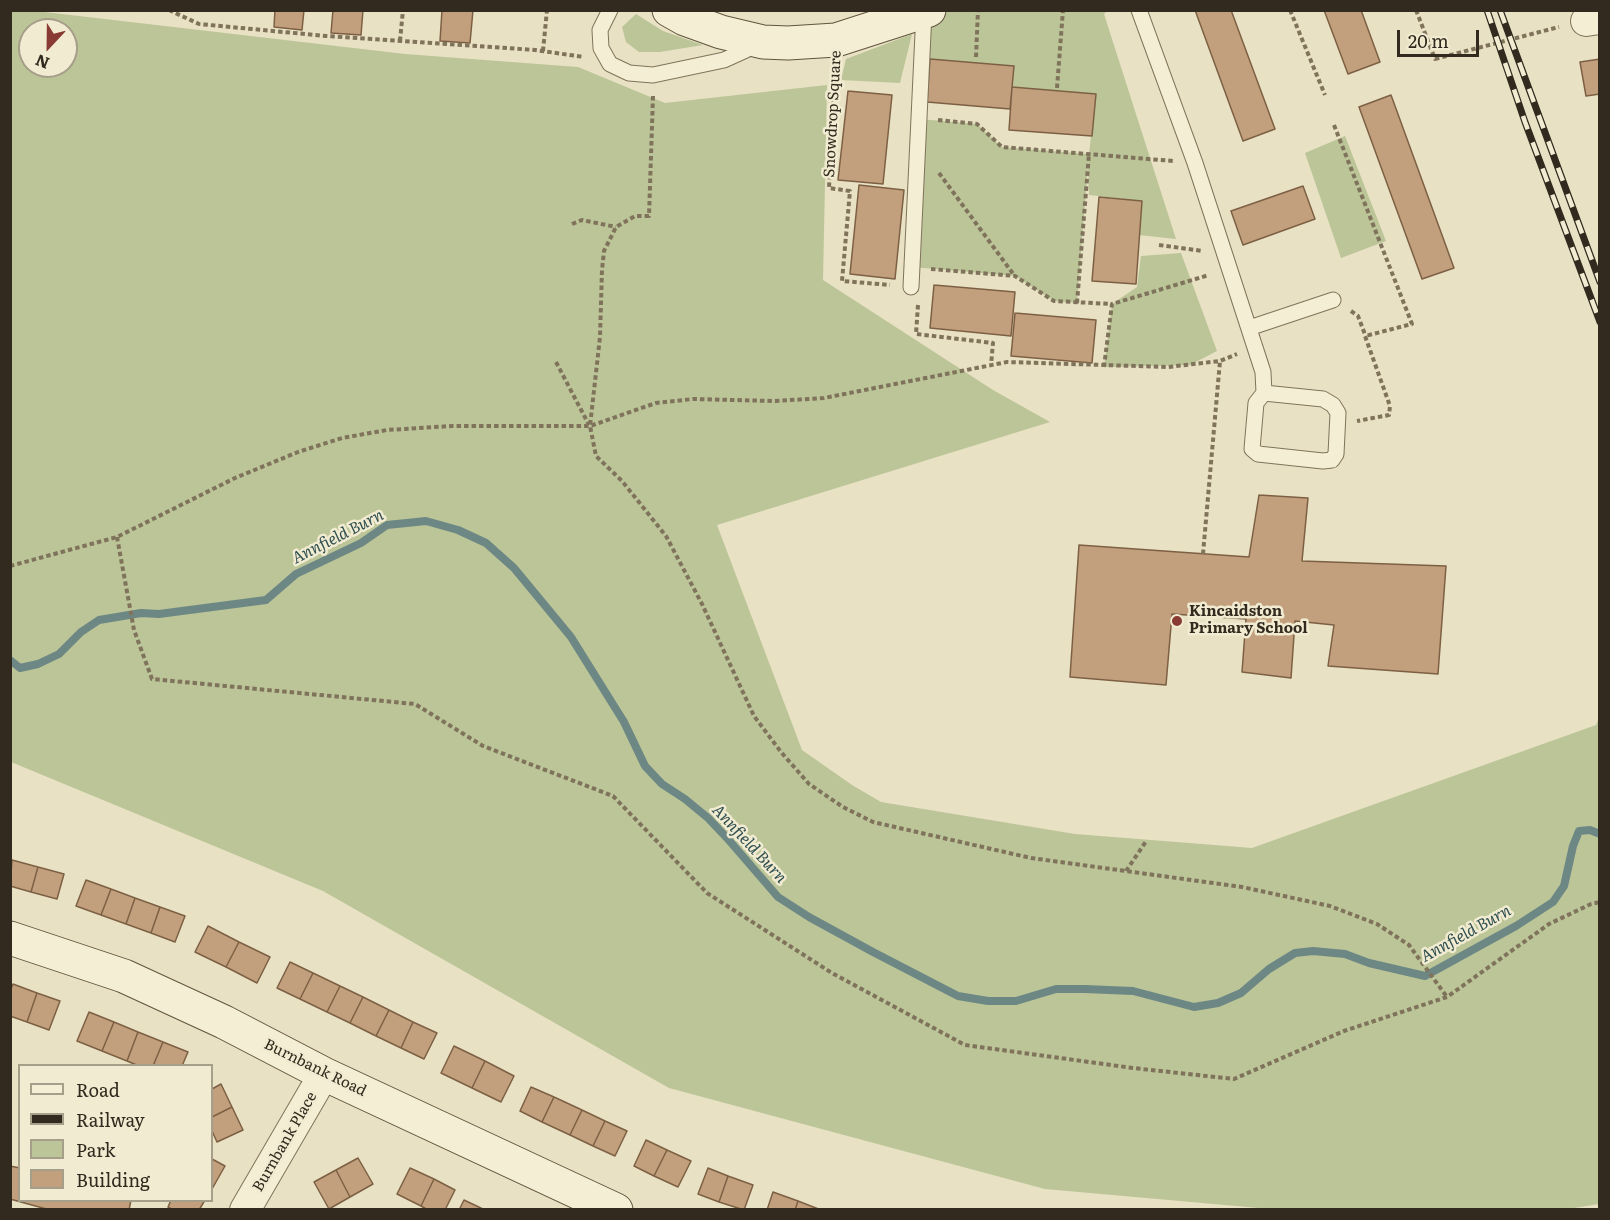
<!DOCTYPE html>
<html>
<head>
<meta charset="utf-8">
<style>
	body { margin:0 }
	#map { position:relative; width:1610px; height:1220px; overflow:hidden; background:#e8e1c3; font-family:Literata,serif }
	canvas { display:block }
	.frame { position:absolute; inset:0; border:12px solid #322a1e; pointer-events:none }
	.legend { position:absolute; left:18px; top:1064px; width:195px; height:138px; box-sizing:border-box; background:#f1ebd1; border:2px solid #a59e89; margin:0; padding:8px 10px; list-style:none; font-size:18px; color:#322a1e }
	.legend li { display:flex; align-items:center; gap:12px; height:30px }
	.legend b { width:30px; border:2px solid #a59e89 }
	.north { position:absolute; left:18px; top:18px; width:60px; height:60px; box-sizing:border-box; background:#f1ebd1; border:2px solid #a59e89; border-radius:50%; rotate:202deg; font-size:16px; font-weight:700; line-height:24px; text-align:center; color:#322a1e }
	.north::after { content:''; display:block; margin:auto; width:21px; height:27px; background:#883a33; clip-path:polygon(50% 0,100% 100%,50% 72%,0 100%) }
	.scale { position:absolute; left:1397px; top:30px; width:82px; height:27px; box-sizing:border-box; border:3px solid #322a1e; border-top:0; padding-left:8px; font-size:18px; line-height:21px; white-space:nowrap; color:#322a1e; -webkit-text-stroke:4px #f1ebd1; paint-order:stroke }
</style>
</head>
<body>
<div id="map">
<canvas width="1610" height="1220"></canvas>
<div class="frame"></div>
<ul class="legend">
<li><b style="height:8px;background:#f4eed5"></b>Road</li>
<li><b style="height:8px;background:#322a1e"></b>Railway</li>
<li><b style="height:16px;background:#bbc598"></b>Park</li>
<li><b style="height:16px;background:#c2a07d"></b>Building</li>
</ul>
<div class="north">N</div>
<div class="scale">20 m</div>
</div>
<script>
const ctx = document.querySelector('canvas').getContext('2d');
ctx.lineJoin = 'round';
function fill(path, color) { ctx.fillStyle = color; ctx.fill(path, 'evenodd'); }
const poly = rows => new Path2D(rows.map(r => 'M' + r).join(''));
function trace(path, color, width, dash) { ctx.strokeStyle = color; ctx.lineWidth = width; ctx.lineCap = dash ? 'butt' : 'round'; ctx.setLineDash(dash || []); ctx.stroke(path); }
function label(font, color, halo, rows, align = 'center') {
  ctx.font = font + ' Literata,serif'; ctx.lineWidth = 5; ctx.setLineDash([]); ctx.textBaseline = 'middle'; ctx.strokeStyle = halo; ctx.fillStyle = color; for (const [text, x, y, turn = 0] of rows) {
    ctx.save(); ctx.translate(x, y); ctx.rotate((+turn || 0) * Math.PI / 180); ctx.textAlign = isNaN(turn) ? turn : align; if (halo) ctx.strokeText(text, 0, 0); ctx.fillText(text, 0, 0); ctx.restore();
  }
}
fill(poly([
	[929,10,1107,11,1104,14,1176,239,1139,235,1142,201,1089,195,1088,167,1077,303,1054,301,1015,276,912,267,919,119,977,124,1002,147,1089,154,1096,94,1012,87,1013,66,930,59,922,57],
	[10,11,36,11,405,54,578,67,665,103,827,85,823,280,993,390,1050,422,717,525,802,750,852,785,881,802,1075,834,1252,848,1596,725,1599,718,1599,1204,1562,1210,1281,1210,1045,1189,669,1088,323,891,11,762],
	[30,30,66,30,66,66,30,66],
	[636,14,663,31,703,45,660,52,639,52,626,42,622,27],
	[912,34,900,83,841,80,846,59],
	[1345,136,1386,241,1341,258,1305,153],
	[1181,253,1217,351,1190,365,1104,367,1112,304,1137,287,1141,256]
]), '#bbc598');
trace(poly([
	[10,660,20,668,38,664,59,654,81,632,99,620,141,613,159,614,266,600,296,574,361,543,387,525,426,521,458,530,486,543,514,568,571,637,624,722,645,766,662,784,685,799,708,818,727,838,778,897,809,917,873,952,958,996,988,1001,1016,1001,1056,989,1085,989,1133,991,1194,1007,1218,1003,1241,993,1269,969,1295,953,1313,951,1345,954,1369,963,1425,976,1516,926,1553,902,1564,886,1573,846,1579,831,1590,830,1600,834]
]), '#6d8884', 8);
const building = poly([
	[275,10,304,10,302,30,274,27,275,10],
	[333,10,363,10,361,35,331,33,333,10],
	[442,10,473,10,470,43,440,41,442,10],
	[1195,10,1231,10,1275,129,1243,141,1195,10],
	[1324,10,1361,10,1380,62,1348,74,1324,10],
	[930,59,1014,66,1010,109,927,102,930,59],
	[1600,59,1600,94,1586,96,1580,62,1600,59],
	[1012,87,1096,94,1092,136,1009,130,1012,87],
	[848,91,892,95,883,184,838,180,848,91],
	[1391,95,1454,268,1422,279,1359,107,1391,95],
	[859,185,904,190,895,279,850,274,859,185],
	[1303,186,1315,219,1243,245,1231,211,1303,186],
	[1099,197,1142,201,1136,284,1092,281,1099,197],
	[934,285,1015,292,1011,336,930,328,934,285],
	[1015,313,1096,320,1092,363,1011,356,1015,313],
	[1259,495,1308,498,1302,561,1446,566,1438,674,1328,666,1334,625,1295,621,1291,678,1242,672,1246,619,1172,614,1166,685,1070,677,1079,545,1249,557,1259,495],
	[12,860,38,867,31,892,10,886,12,860],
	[38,867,64,874,57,899,31,892,38,867],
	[86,880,111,889,101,915,76,906,86,880],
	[111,889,135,898,126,924,101,915,111,889],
	[135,898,160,907,151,933,126,924,135,898],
	[160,907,185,916,175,942,151,933,160,907],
	[208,926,239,942,226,967,195,952,208,926],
	[239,942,270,957,257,983,226,967,239,942],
	[290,962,313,973,300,999,277,988,290,962],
	[313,973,340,986,327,1012,300,999,313,973],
	[13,984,37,993,27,1022,10,1016,10,991,13,984],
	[340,986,363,997,350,1023,327,1012,340,986],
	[37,993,60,1001,49,1030,27,1022,37,993],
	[363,997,389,1010,376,1036,350,1023,363,997],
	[389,1010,413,1022,401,1048,376,1036,389,1010],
	[89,1012,114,1022,102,1051,77,1041,89,1012],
	[114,1022,138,1032,127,1061,102,1051,114,1022],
	[413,1022,437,1033,424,1059,401,1048,413,1022],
	[138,1032,163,1042,153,1066,139,1066,127,1061,138,1032],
	[163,1042,188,1052,182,1066,153,1066,163,1042],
	[454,1046,485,1061,472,1088,441,1073,454,1046],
	[485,1061,514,1076,501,1102,472,1088,485,1061],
	[221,1084,232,1107,212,1117,212,1089,221,1084],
	[531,1087,554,1097,542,1122,520,1111,531,1087],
	[554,1097,582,1110,570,1135,542,1122,554,1097],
	[232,1107,243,1130,217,1142,212,1131,212,1117,232,1107],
	[582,1110,605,1121,593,1146,570,1135,582,1110],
	[605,1121,627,1131,615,1156,593,1146,605,1121],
	[646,1140,667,1150,654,1176,634,1166,646,1140],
	[667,1150,691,1161,678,1187,654,1176,667,1150],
	[358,1158,373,1184,350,1197,336,1170,358,1158],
	[212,1159,225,1166,212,1189,212,1159],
	[10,1166,20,1168,20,1200,131,1200,129,1210,50,1210,10,1199,10,1166],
	[410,1168,434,1179,421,1206,397,1194,410,1168],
	[708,1168,728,1176,719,1202,698,1194,708,1168],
	[336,1170,350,1197,329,1209,314,1182,336,1170],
	[728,1176,753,1185,744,1210,719,1202,728,1176],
	[434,1179,455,1190,445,1210,428,1210,421,1206,434,1179],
	[773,1192,798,1201,795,1210,767,1210,773,1192],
	[171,1200,205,1200,199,1210,173,1210,168,1207,171,1200],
	[464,1200,485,1210,459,1210,464,1200],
	[798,1201,821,1210,795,1210,798,1201]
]);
fill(building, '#c2a07d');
trace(building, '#7d6044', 1.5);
const lane = poly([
	[610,10,600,30,601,48,610,64,629,73,653,75,724,60,757,45],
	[1139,10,1195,163,1263,372,1264,393,1256,403,1252,449,1258,454,1323,461,1332,460,1336,454,1338,413,1333,405,1323,399,1264,393],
	[911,287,924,12],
	[1249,328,1333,300]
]);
const street = poly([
	[1586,21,1600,19],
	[245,1210,324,1074]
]);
const secondary = poly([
	[669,10,685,19,721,32,763,42,788,43,836,40,929,10],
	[10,938,124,976,224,1022,324,1074,616,1210]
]);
trace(lane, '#80735c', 17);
trace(street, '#80735c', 32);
trace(secondary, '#62543f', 35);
trace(poly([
	[169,10,199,24,326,36,535,50,584,57],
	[1290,10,1325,95],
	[1416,10,1435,59,1559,27],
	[400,41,403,10],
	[543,51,547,10],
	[976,57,978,10],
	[835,70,829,188,850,191,842,281,890,285],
	[1057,88,1063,10],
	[653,96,649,216,635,216,616,227,604,251,602,270,600,337,590,426,596,456,622,481,666,536,702,604,754,716,781,752,809,784,843,807,873,822,1031,858,1242,887,1330,906,1377,924,1409,945,1447,997],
	[938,120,977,124,1002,147,1173,161],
	[1334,125,1412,324,1365,336,1390,406,1389,415,1357,421],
	[939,173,1014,275],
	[572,224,582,220,616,227],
	[1159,245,1203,251],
	[931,269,1015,276,1054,301,1112,304],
	[1077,303,1089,154],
	[918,305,916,334,993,343,991,365],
	[1351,311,1358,316,1366,337],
	[556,362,589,425],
	[1104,367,1112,304,1209,275],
	[117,537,134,630,152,679,415,704,483,746,613,796,707,893,832,973,965,1045,1133,1068,1234,1079,1344,1031,1447,997,1549,924,1591,904,1600,902],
	[1203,554,1220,361],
	[10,566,117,537,235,478,298,452,342,438,387,430,452,426,590,426,656,403,693,399,775,401,824,398,1007,362,1168,367,1220,361,1237,354],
	[1126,871,1147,840]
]), '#80735c', 4, [4.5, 3]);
trace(lane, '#f4eed5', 15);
trace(street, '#f4eed5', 30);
trace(secondary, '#f4eed5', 33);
const rail = poly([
	[1487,10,1525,122,1600,322],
	[1500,10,1600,282]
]);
trace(rail, '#322a1e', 7);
trace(rail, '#f1ebd1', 4.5, [14]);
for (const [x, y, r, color] of [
	[1177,621,6,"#883a33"]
]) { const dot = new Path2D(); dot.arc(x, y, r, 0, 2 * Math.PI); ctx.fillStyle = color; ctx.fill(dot); trace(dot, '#f1ebd1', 2); }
label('15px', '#322a1e', '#f1ebd1', [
	["Snowdrop Square",833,114,-87],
	["Burnbank Road",315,1068,26],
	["Burnbank Place",285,1142,-60]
]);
label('bold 15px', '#322a1e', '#f1ebd1', [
	["Kincaidston",1189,612],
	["Primary School",1189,629]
], 'left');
label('italic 16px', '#2f4f50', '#f1ebd1', [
	["Annfield Burn",338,537,-27],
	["Annfield Burn",749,844,47],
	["Annfield Burn",1466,934,-29]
]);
</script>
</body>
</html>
